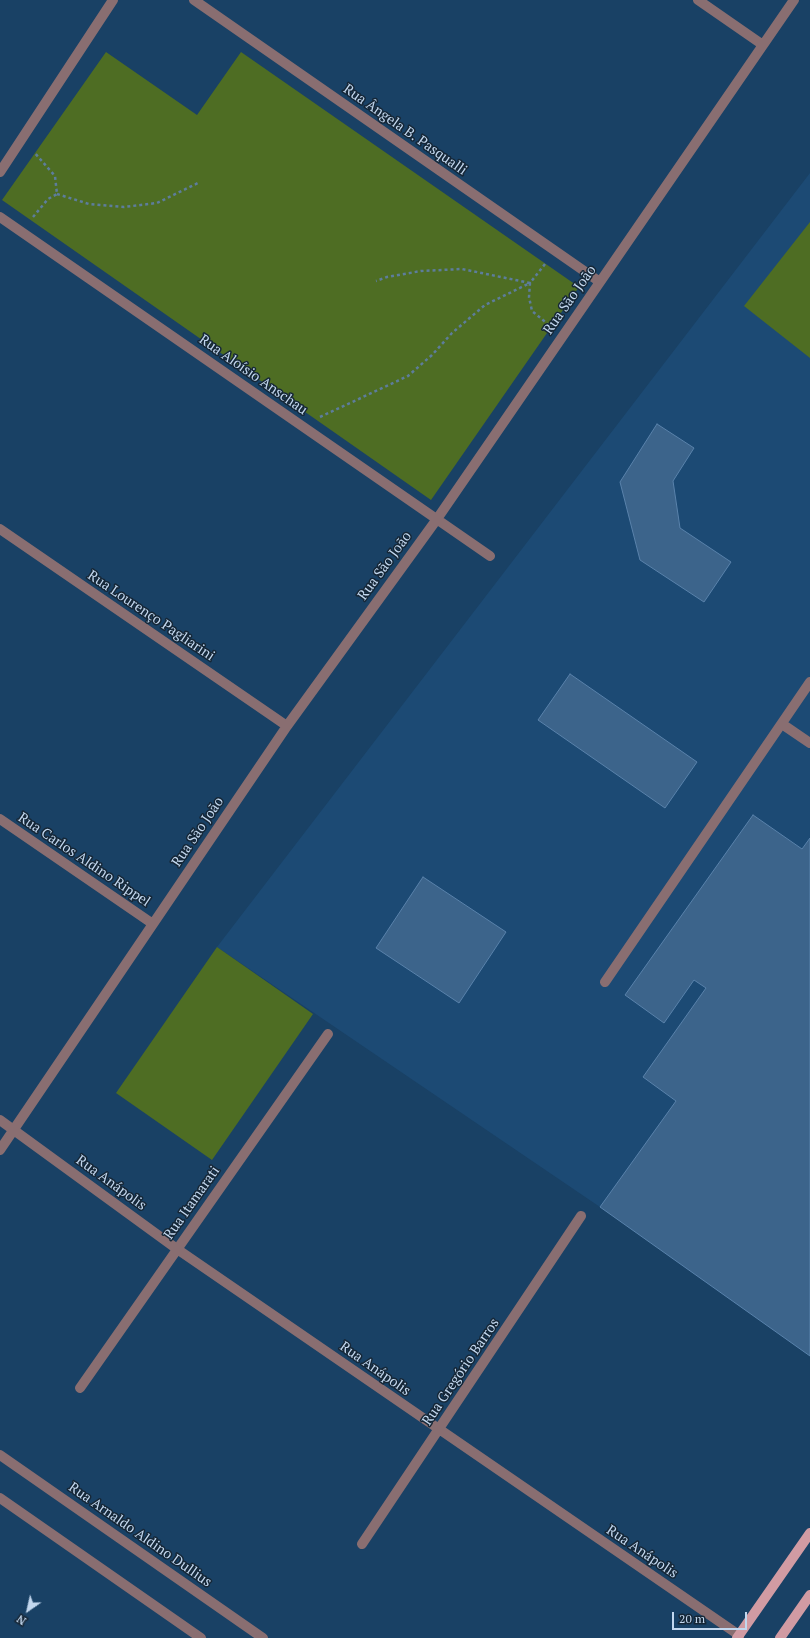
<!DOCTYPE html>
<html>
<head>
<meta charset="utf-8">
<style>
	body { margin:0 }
	#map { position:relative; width:810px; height:1638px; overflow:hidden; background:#194165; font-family:"PT Serif",serif }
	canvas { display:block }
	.north { position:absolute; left:8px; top:1590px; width:40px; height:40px; -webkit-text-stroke:3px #162737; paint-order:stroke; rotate:214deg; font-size:11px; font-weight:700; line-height:16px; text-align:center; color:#c2d7ee }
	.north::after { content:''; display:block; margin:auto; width:14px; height:18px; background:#c2d7ee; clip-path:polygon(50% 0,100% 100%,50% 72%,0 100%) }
	.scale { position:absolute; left:672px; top:1612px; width:75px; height:18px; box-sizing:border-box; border:2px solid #c2d7ee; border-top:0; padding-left:5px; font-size:12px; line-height:14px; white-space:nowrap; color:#c2d7ee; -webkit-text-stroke:3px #162737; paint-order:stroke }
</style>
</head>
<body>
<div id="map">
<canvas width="810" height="1638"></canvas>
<div class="north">N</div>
<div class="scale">20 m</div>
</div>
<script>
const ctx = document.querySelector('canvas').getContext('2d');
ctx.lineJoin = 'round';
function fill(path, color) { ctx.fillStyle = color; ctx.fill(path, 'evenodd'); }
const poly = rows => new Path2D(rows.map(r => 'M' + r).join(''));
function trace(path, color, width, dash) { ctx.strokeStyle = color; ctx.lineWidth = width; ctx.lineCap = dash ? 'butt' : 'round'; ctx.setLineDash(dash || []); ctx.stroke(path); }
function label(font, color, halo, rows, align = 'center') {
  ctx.font = font + ' "PT Serif",serif'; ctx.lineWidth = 3; ctx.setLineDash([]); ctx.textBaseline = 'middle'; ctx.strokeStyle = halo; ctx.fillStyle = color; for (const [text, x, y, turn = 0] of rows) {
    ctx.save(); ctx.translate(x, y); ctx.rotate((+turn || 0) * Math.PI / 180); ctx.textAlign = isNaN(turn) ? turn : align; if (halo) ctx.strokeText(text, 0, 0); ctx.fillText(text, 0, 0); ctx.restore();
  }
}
fill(poly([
	[810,173,810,1356,600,1207,217,947]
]), '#1c4a74');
fill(poly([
	[106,52,197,115,241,52,579,287,431,500,2,200],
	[810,222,810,358,744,306],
	[217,947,313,1014,212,1160,116,1093]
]), '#4e6d23');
const building = poly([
	[657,424,694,448,673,481,680,528,731,562,704,602,640,560,620,482,657,424],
	[570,674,697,762,665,808,538,720,570,674],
	[753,815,802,849,810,838,810,1356,600,1207,676,1101,643,1077,706,988,694,980,664,1023,625,995,753,815],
	[423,877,506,932,459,1003,376,948,423,877]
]);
fill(building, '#3c648b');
trace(building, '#5982ab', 1);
trace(poly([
	[57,194,89,204,124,207,157,203,198,183],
	[33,217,48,199,57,194,55,176,34,152],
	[545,264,530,283,529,297,532,311,549,325],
	[320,417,408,376,432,355,452,333,485,305,530,283,462,269,421,271,387,277,376,281]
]), '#5d7d9c', 2.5, [3, 3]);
trace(poly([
	[194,0,600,282],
	[698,0,763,45],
	[0,172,113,0],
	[0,217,490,556],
	[0,529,287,726],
	[782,724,810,743],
	[0,819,153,924],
	[605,982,810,682],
	[0,1120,177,1249,739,1635,739,1638],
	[0,1150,287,726,437,519,794,0],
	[80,1388,328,1034],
	[0,1455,263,1638],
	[0,1498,201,1638],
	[362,1544,581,1216]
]), '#896e71', 10);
trace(poly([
	[737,1638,810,1533],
	[780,1638,810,1595]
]), '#d19ba3', 10);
label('14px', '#c2d7ee', '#162737', [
	["Rua Ângela B. Pasqualli",405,130,35],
	["Rua São João",570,300,-55],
	["Rua Aloísio Anschau",253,375,35],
	["Rua São João",385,566,-54],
	["Rua Lourenço Pagliarini",151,616,34],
	["Rua São João",198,832,-56],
	["Rua Carlos Aldino Rippel",84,860,34],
	["Rua Anápolis",111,1183,36],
	["Rua Itamarati",192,1203,-55],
	["Rua Anápolis",375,1369,35],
	["Rua Gregório Barros",461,1372,-56],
	["Rua Arnaldo Aldino Dullius",140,1535,35],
	["Rua Anápolis",642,1552,34]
]);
</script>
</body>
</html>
